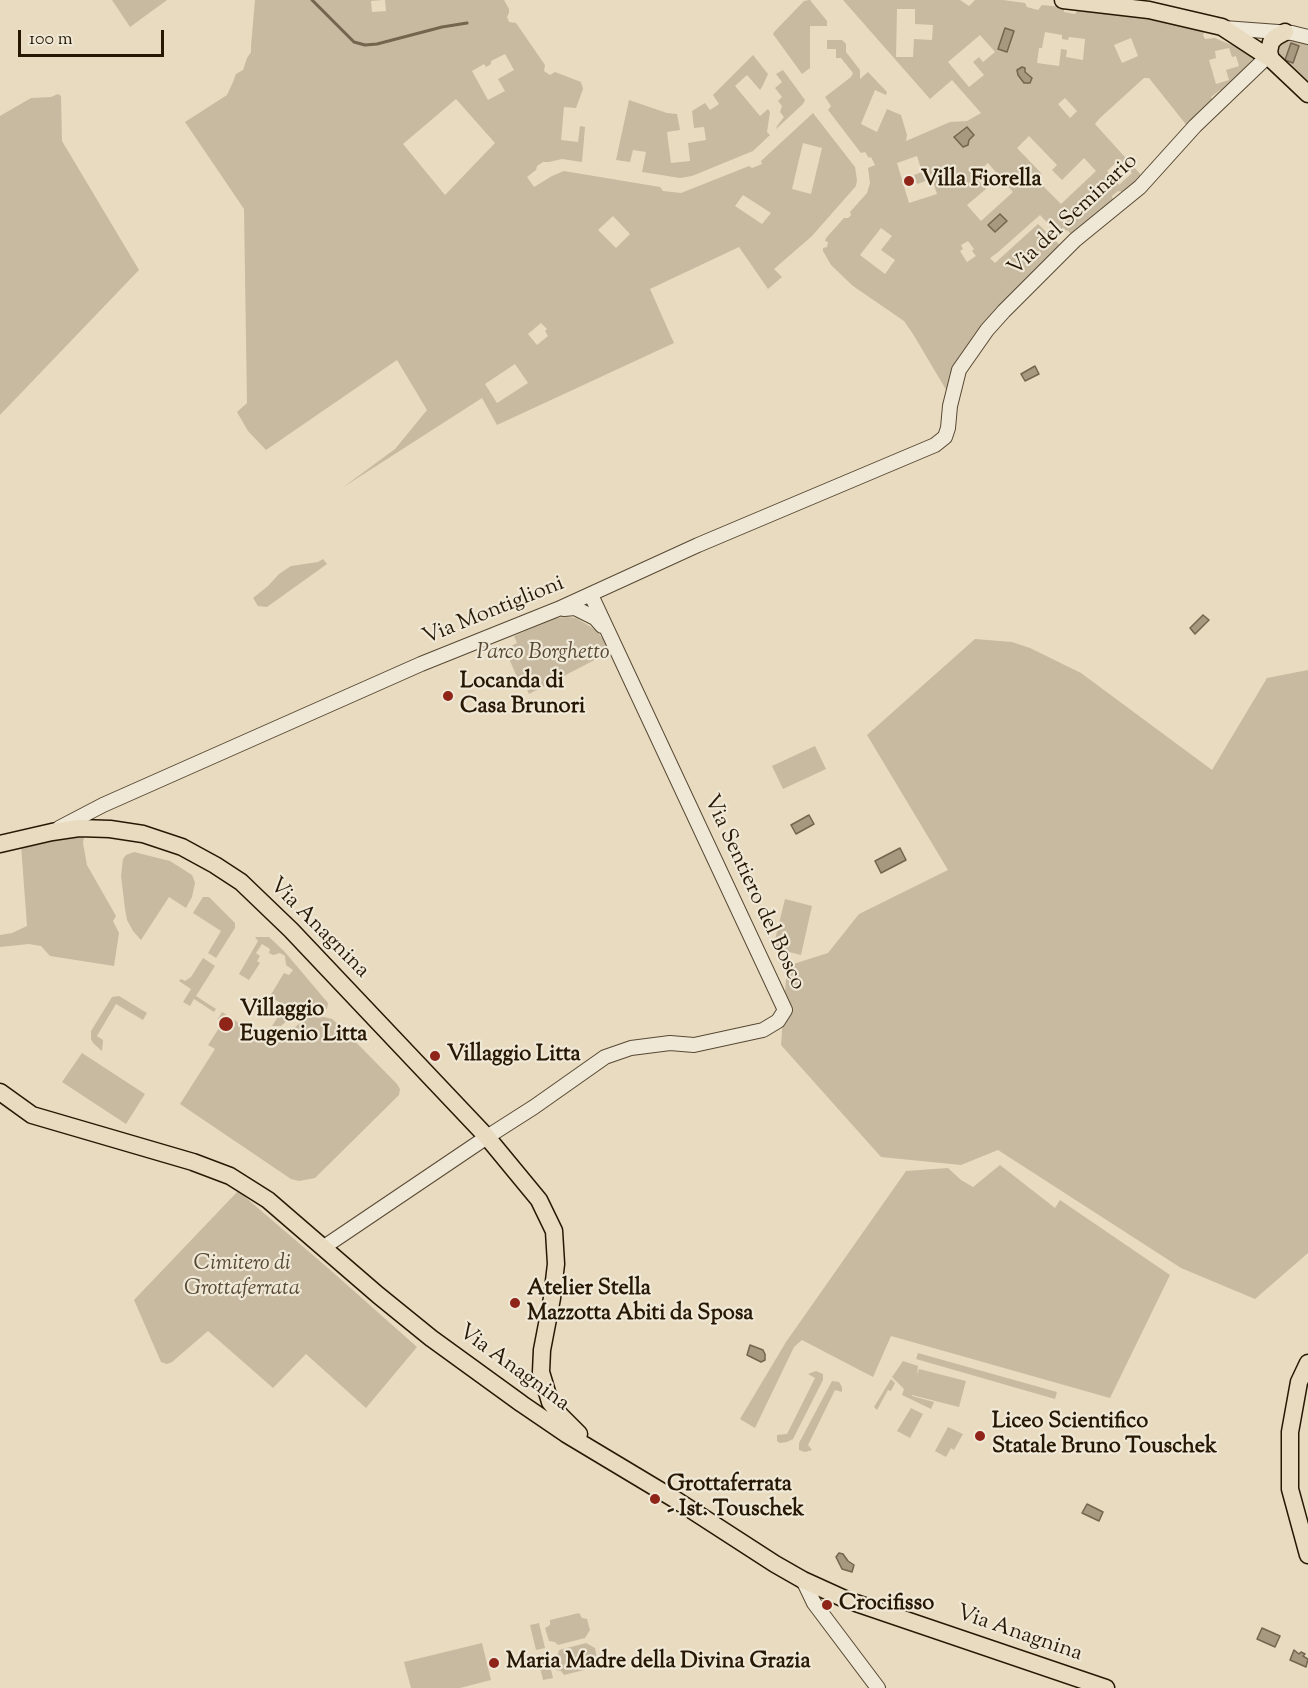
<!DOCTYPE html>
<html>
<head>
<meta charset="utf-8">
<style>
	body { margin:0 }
	#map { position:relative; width:1308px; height:1688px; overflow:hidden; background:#e8dbc0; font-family:"Sorts Mill Goudy",serif }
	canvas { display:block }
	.scale { position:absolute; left:18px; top:30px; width:146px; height:27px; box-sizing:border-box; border:3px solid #271804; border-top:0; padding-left:8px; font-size:18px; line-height:21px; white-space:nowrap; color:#271804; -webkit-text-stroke:4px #f0e8d6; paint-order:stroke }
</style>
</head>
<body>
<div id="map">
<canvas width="1308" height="1688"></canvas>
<div class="scale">100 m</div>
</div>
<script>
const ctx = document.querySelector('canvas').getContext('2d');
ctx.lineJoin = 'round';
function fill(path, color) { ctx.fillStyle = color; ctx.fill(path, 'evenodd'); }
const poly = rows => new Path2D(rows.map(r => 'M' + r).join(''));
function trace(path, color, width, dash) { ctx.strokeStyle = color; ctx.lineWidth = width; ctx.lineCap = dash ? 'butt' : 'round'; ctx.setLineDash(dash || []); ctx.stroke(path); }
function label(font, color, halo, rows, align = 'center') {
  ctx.font = font + ' "Sorts Mill Goudy",serif'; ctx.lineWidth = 4.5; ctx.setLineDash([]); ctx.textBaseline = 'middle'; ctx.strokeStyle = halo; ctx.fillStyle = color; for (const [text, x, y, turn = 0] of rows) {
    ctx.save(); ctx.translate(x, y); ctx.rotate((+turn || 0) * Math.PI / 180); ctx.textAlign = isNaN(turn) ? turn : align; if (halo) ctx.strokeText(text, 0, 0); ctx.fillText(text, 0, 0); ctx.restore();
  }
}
fill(poly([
	[112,0,167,0,130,27],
	[255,0,383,0,371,1,372,12,386,11,385,0,504,0,509,9,509,13,507,17,509,22,516,23,545,65,544,71,550,75,555,72,581,82,583,89,576,108,564,107,561,140,578,142,580,126,585,127,582,162,562,159,549,162,543,162,537,166,536,170,527,177,534,187,552,176,564,171,660,187,663,191,681,193,749,166,752,168,762,164,761,161,813,113,855,167,857,180,856,186,812,236,774,269,782,277,768,289,739,247,650,289,674,343,497,425,482,398,342,488,395,449,427,410,397,360,266,450,248,431,237,412,247,403,244,209,185,122,227,95,233,82,236,74,243,70,247,58,251,52,251,46],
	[505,54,514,70,498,79,505,91,488,100,472,71,484,64,486,67,491,64,491,61],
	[456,99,495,143,445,195,403,144],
	[803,143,822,148,811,194,792,189],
	[743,195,771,213,762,224,735,206],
	[613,216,630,234,616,248,598,230],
	[541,323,547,329,545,331,548,336,537,345,528,334],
	[515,364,528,383,497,403,485,384],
	[809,0,810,0,827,21,827,26,810,26,810,68,802,74,773,34,775,31,804,1],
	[843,0,960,0,969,6,975,0,1003,0,1025,3,1027,7,1038,10,1042,5,1061,7,1064,9,1064,12,1075,14,1078,9,1116,11,1205,30,1203,35,1205,39,1215,38,1259,57,1224,92,1220,90,1211,97,1213,102,1188,127,1149,78,1144,78,1100,118,1095,124,1142,176,1123,192,1118,191,1112,196,1113,202,1072,235,1067,230,1060,236,1040,215,997,253,990,258,995,263,1038,224,1060,245,994,316,948,393,913,334,904,321,853,286,831,265,823,251,823,248,827,247,828,242,825,241,826,238,844,218,848,218,851,215,850,212,867,193,870,183,868,168,875,165,871,157,869,158,865,152,861,153,828,110,831,106,825,97,851,77,853,73,841,58,836,58,836,49,827,49,827,40,842,40,846,44,846,52,860,70,860,79,868,72,887,92,886,95,875,90,861,124,877,132,887,109,901,115,907,135,906,141,950,122,967,121,981,113,952,80,930,99],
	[897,9,915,9,915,24,933,25,932,40,914,39,913,57,896,57],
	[1045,32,1062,35,1062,39,1068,40,1069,37,1085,39,1083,60,1066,57,1067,50,1061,49,1059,66,1037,63,1039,48,1042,48],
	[980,35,995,52,983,62,979,57,973,62,984,75,969,87,948,62],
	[1131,38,1138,56,1122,63,1114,45],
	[1229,48,1232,57,1236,56,1239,66,1226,70,1229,80,1216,84,1209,60,1216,58,1215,51],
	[1065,98,1077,111,1070,118,1058,104],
	[1029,136,1057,165,1052,170,1062,180,1084,158,1096,171,1061,204,1037,180,1042,174,1017,148],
	[917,156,922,172,914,175,917,184,932,179,937,194,909,203,897,163],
	[1120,159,1132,173,1119,185,1107,171],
	[988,163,1013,192,981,221,967,205,986,189,974,175],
	[881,228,892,236,881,250,895,260,885,274,860,255],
	[968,241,974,249,972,251,976,256,967,262,960,251,963,249,961,245],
	[1290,39,1308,41,1308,85,1279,59,1276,48,1278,44],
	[753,55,768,74,763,85,760,90,747,75,735,86,760,116,768,109,770,112,767,132,770,135,753,151,692,176,680,178,642,172,646,152,633,150,630,162,616,160,629,100,667,113,677,114,680,130,667,132,671,163,690,161,688,143,706,140,704,127,694,128,692,111,705,103,710,110,719,104,713,95],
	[783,70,805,100,803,104,776,129,777,126,784,117,780,112,782,106,778,101,782,97,775,88,782,82,776,74],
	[58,94,61,96,62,141,139,270,0,415,0,116,31,98,51,97],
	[323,559,327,564,267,607,258,606,253,598,268,586,279,574,291,566,318,562],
	[567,617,576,618,596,630,602,638,604,637,610,652,529,694,523,681,519,682,505,649,517,643,514,636,555,618],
	[975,639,1012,642,1030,648,1081,673,1212,770,1267,678,1308,670,1308,1253,1255,1299,1181,1268,998,1150,961,1165,881,1157,781,1045,787,966,828,953,859,914,948,870,867,735],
	[815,746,826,769,783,789,772,766],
	[85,832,83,843,87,865,116,916,113,921,119,933,114,966,50,956,41,946,29,944,0,947,0,935,12,933,27,926,21,845],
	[134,852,170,861,192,875,195,883,192,897,186,908,169,897,141,940,133,931,127,920,125,909,121,876,123,859,126,855],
	[203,897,209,897,235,923,235,928,216,958,208,953,221,931,193,913],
	[785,899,812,906,801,955,773,948],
	[255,937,269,937,284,951,328,1003,327,1009,313,1008,303,1010,296,1013,281,1026,272,1026,285,1006,270,996,284,973,289,975,293,970,286,965,285,956,280,953,273,955,269,953,270,949,262,944,256,953,260,956,257,961,260,963,249,980,239,974,258,941],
	[203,958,215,966,196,996,216,1009,214,1012,194,999,190,1006,183,1002,191,989,179,981,181,979,185,981,191,977],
	[119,996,147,1013,143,1020,116,1004,97,1036,103,1040,102,1051,93,1043,91,1039,91,1031,112,997],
	[222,1012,264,1039,273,1040,282,1037,307,1018,316,1016,324,1017,332,1019,339,1025,397,1084,400,1089,399,1095,315,1178,299,1181,291,1179,180,1104,215,1049,208,1045,223,1022,218,1019],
	[82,1053,145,1094,126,1124,62,1082],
	[1000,1165,1055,1208,1060,1200,1170,1275,1110,1398,891,1336,873,1377,802,1340,794,1347,755,1428,740,1419,786,1342,906,1171,948,1168,961,1180,973,1187],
	[238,1191,328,1268,417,1347,366,1408,306,1354,273,1388,208,1331,172,1362,167,1364,161,1362,134,1300],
	[918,1353,1057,1392,1055,1399,916,1359],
	[903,1361,918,1366,917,1375,919,1369,966,1381,959,1407,912,1395,912,1396,934,1402,931,1409,902,1395,904,1389,892,1377],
	[816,1371,823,1374,823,1380,793,1439,787,1442,780,1443,777,1441,777,1435,787,1434,815,1378,808,1374],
	[891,1379,895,1383,891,1391,888,1390,877,1410,874,1407],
	[832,1381,839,1382,842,1387,842,1392,835,1390,808,1445,812,1450,805,1452,799,1450,799,1443],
	[911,1408,923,1414,910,1438,897,1431],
	[948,1427,963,1434,954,1450,951,1448,946,1457,935,1451],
	[579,1613,582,1618,587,1619,590,1630,585,1638,558,1645,555,1642,549,1641,545,1628,550,1625,550,1620],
	[539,1623,545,1648,536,1650,530,1625],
	[482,1643,491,1680,460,1688,411,1688,404,1662],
	[586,1643,595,1648,597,1659,593,1662,592,1668,564,1675,561,1671,556,1670,553,1657,558,1654,559,1650],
	[547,1653,553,1678,543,1680,537,1655]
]), '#c7baa0');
const water = poly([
	[1005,28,1014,31,1007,52,998,49,1005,28],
	[1291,43,1299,46,1293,63,1285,60,1291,43],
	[1022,67,1025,68,1025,72,1032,78,1030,83,1024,83,1018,75,1017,70,1022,67],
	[967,127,974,135,969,140,968,145,963,147,954,137,967,127],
	[1000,214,1007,221,995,232,988,225,1000,214],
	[1035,366,1039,374,1025,381,1021,374,1035,366],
	[1203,615,1209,620,1195,634,1190,628,1203,615],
	[809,815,814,824,796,834,791,825,809,815],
	[900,848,906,860,881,873,875,861,900,848],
	[750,1345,763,1350,765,1354,765,1360,761,1362,747,1355,750,1345],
	[1087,1504,1103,1512,1099,1521,1082,1513,1087,1504],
	[839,1553,843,1554,848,1561,854,1565,852,1572,842,1569,836,1557,839,1553],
	[1262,1628,1280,1636,1275,1647,1257,1639,1262,1628],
	[1294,1650,1299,1654,1301,1652,1305,1654,1303,1656,1308,1659,1306,1667,1290,1660,1294,1650]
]);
fill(water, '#a69980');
trace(water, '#73654e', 1.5);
trace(poly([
	[312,0,354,42,365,45,377,44,442,27,467,23]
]), '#73654e', 3);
const minor = poly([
	[1224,28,1292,33,1308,37],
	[564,609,575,608,595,618,602,626],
	[59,828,103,805,421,664,558,609,698,545,935,445,945,437,948,428,950,406,959,370,987,330,1004,311,1075,240,1140,187,1195,126,1267,57],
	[324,1247,487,1137,534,1107,605,1057,631,1048,670,1043,694,1045,763,1030,778,1021,785,1010,591,595],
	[803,1580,814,1603,878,1688]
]);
const major = poly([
	[1063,0,1149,10,1222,27,1271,59,1308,94],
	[1271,59,1269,52,1271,42,1276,37,1285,32],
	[0,844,52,832,79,828,110,829,143,834,182,847,215,865,241,882,291,930,487,1137,539,1200,554,1231,556,1264,552,1298,542,1350,541,1372,550,1402,561,1416,579,1434],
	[0,1092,32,1115,193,1162,230,1176,268,1200,378,1295,431,1338,522,1404,566,1434,676,1500,775,1564,803,1580,847,1600,1106,1688],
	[1308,1363,1299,1382,1290,1432,1290,1489,1308,1555]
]);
trace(minor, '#574933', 16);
trace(major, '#271804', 19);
trace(minor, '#f0e8d6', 14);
trace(major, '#e8dbc0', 16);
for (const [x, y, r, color] of [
	[909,181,6,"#8f2418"],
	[448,696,6,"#8f2418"],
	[226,1024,8,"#8f2418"],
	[435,1056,6,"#8f2418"],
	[515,1303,6,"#8f2418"],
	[980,1436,6,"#8f2418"],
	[655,1499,6,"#8f2418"],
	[827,1605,6,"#8f2418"],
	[494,1663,6,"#8f2418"]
]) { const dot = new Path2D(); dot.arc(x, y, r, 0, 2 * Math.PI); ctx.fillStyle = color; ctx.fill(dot); trace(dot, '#f0e8d6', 2); }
label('bold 22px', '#271804', '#f0e8d6', [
	["Villa Fiorella",921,181],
	["Locanda di",460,683],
	["Casa Brunori",460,708],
	["Villaggio",240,1011],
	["Eugenio Litta",240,1036],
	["Villaggio Litta",447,1056],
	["Atelier Stella",527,1290],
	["Mazzotta Abiti da Sposa",527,1315],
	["Liceo Scientifico",992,1423],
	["Statale Bruno Touschek",992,1448],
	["Grottaferrata",667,1486],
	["- Ist. Touschek",667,1511],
	["Crocifisso",839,1605],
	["Maria Madre della Divina Grazia",506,1663]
], 'left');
label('22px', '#271804', '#f0e8d6', [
	["Via del Seminario",1074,216,-43],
	["Via Montiglioni",494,612,-22],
	["Via Sentiero del Bosco",753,893,65],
	["Via Anagnina",318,929,45],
	["Via Anagnina",513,1369,36],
	["Via Anagnina",1019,1635,19]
]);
label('italic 22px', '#574933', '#f0e8d6', [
	["Parco Borghetto",543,654],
	["Cimitero di",242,1265],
	["Grottaferrata",242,1290]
]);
</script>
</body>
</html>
